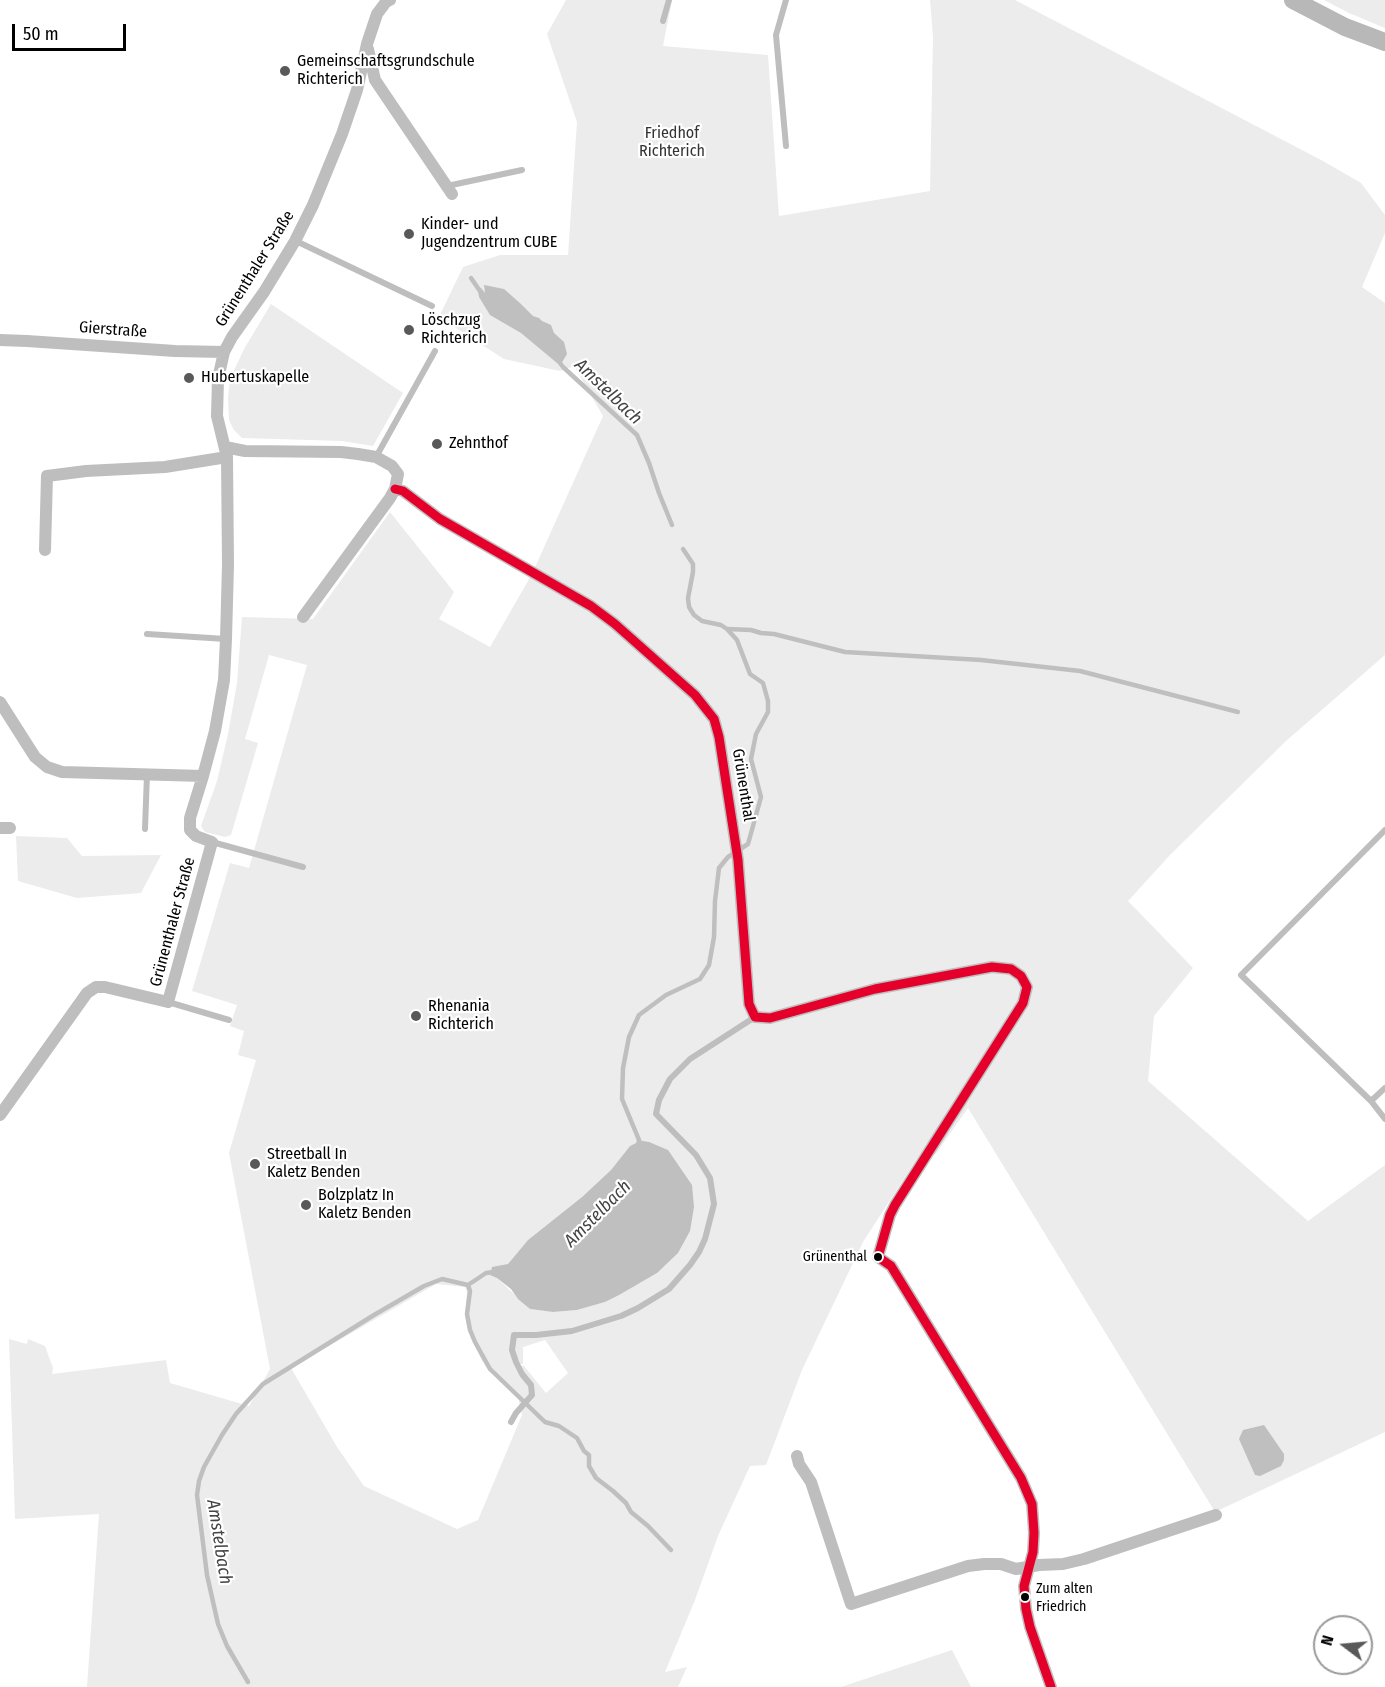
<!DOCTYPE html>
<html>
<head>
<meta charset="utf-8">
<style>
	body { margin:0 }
	#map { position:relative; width:1385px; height:1687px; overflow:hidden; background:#fff; font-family:"Fira Sans Condensed",sans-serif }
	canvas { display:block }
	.north { position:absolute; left:1313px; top:1615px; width:60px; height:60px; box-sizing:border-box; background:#fff; border:2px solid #999; border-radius:50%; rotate:286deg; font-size:16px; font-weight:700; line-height:24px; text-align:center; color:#000 }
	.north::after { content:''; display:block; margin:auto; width:21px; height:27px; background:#595959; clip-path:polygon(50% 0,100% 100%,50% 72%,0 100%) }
	.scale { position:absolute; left:12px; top:24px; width:114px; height:27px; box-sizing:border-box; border:3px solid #000; border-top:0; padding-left:8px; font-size:18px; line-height:21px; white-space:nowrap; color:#000; -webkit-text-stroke:4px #fff; paint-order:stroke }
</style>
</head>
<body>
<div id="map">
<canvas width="1385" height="1687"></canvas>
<div class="north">N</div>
<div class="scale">50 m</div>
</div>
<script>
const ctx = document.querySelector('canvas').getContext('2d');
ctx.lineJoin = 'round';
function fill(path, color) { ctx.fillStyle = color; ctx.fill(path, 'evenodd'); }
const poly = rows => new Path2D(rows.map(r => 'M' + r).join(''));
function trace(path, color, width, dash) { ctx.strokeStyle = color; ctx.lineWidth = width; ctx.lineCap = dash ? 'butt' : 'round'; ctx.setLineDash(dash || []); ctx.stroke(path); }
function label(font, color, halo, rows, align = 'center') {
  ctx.font = font + ' "Fira Sans Condensed",sans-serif'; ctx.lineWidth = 4.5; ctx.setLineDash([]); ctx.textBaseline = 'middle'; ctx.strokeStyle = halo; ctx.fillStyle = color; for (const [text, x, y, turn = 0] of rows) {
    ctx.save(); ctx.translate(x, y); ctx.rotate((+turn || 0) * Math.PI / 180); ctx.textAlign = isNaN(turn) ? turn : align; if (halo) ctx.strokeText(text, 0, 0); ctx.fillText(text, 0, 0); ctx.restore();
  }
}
fill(poly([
	[566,0,672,0,663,46,768,55,779,216,930,191,933,37,930,0,1015,0,1323,161,1361,183,1385,215,1385,233,1362,287,1385,303,1385,655,1286,741,1170,855,1128,901,1193,968,1154,1016,1148,1081,1308,1221,1385,1165,1385,1432,1215,1512,968,1108,935,1155,927,1143,863,1242,802,1370,766,1465,750,1466,718,1536,695,1600,665,1672,687,1667,678,1687,87,1687,99,1514,15,1519,9,1339,27,1344,28,1339,45,1346,53,1368,52,1374,166,1360,170,1383,249,1406,270,1369,229,1153,256,1060,238,1055,244,1031,230,1026,237,1005,192,991,230,863,249,868,307,665,269,655,245,739,258,743,231,835,225,837,205,832,201,826,217,781,228,734,237,683,242,617,313,619,390,512,454,592,439,619,490,647,532,574,603,416,574,366,560,371,504,359,439,317,463,267,500,255,568,255,577,122,547,34],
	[636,1143,657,1273,605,1302,577,1310,553,1312,530,1309,497,1278,528,1240,582,1197,611,1170,630,1146],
	[436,1284,465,1287,467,1292,465,1315,469,1333,481,1359,489,1371,518,1397,522,1415,478,1520,457,1529,364,1486,337,1447,291,1368],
	[545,1340,568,1373,546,1393,524,1366,513,1364,523,1364,523,1347],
	[1324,0,1385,0,1385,28,1349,13],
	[271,304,403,393,373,446,342,441,242,438,234,430,229,420,228,398,230,379,244,349],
	[16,836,67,838,82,856,161,855,141,893,77,898,18,881],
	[952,1650,971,1687,841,1687]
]), '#ececec');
fill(poly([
	[484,285,504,289,521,304,533,316,539,318,542,321,551,325,554,333,564,342,567,354,561,364,557,363,521,333,490,315,479,297,478,291,481,288,485,293],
	[637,1140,649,1142,668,1150,692,1185,694,1207,690,1231,678,1253,657,1273,619,1295,605,1302,577,1310,553,1312,530,1309,518,1299,511,1289,497,1278,490,1275,492,1267,508,1264,528,1240,582,1197,611,1170,630,1146,636,1143],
	[1264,1425,1284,1454,1284,1460,1281,1466,1260,1476,1255,1475,1239,1439,1243,1430]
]), '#bfbfbf');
trace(poly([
	[471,278,482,294],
	[557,359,563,367,637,435,649,463,659,493,672,525],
	[728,629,751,630,761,633,774,634,845,652,981,660,1080,671,1238,712],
	[640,1145,639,1140,622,1099,623,1068,629,1037,639,1015,666,995,700,979,709,965,714,937,715,901,719,868,728,857,748,844,761,797,751,759,756,734,768,712,768,701,763,683,750,674,737,640,727,629,721,625,702,621,694,615,689,607,688,598,693,572,693,564,683,549],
	[468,1285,470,1291,467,1314,470,1330,475,1342,490,1369,545,1422,559,1426,577,1438,584,1451,589,1455,589,1466,596,1478,613,1491,626,1503,631,1512,648,1526,671,1550],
	[248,1682,227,1646,218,1624,207,1575,197,1495,199,1481,204,1467,222,1435,236,1414,263,1384,374,1315,424,1286,442,1279,468,1285,486,1273,494,1272]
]), '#bfbfbf', 4.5);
trace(poly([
	[786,0,776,35,786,146],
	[663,21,669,0],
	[447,186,522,170],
	[296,241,432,306],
	[376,457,435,351],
	[147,634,226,639],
	[145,829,147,774],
	[1385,830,1241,975,1371,1101,1385,1119],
	[212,842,303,867],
	[168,1002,229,1020],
	[1371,1101,1385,1088],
	[511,1422,516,1413,532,1395,531,1385,522,1374,516,1362,512,1350,514,1335,536,1335,572,1331,621,1316,638,1308,669,1289,690,1265,699,1252,705,1239,714,1204,710,1178,696,1155,656,1114,659,1100,670,1079,690,1059,755,1017]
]), '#bebebe', 6);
trace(poly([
	[368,49,375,80,452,194],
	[0,340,27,341,175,351,224,352],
	[225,447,245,451,341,452,358,454,376,457,392,466,398,474,395,489,390,498,303,617],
	[395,489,403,491,440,519,591,606,615,624,695,695,714,719,719,737,738,860,749,1004,755,1017,770,1018,875,989,992,967,1011,969,1021,976,1027,987,1023,1003,895,1205,890,1215,878,1257,891,1266,1021,1478,1032,1504,1034,1533,1033,1552,1024,1586,1026,1609,1030,1627,1051,1687],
	[45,550,47,476,86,471,165,467,227,457],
	[0,702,35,757,47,767,62,772,203,776],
	[0,828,10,828],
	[0,1115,87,993,96,987,105,987,168,1002,212,842,196,836,190,830,190,818,203,776,215,731,224,680,226,639,228,565,227,457,217,416,218,379,224,352,232,337,264,292,295,241,313,205,342,134,357,90,367,44,377,14,386,2,390,0],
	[797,1456,799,1464,811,1482,851,1604,968,1566,984,1564,1001,1564,1016,1569,1039,1565,1063,1564,1084,1559,1216,1515]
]), '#bebebe', 12);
trace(poly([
	[1293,0,1345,27,1385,42]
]), '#b8b8b8', 18);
trace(poly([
	[395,489,403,491,440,519,591,606,615,624,695,695,714,719,719,737,738,860,749,1004,755,1017,770,1018,875,989,992,967,1011,969,1021,976,1027,987,1023,1003,895,1205,890,1215,878,1257,891,1266,1021,1478,1032,1504,1034,1533,1033,1552,1024,1586,1026,1609,1030,1627,1051,1687]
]), '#e4002b', 9);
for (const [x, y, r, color] of [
	[285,71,6,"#595959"],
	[409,234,6,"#595959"],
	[409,330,6,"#595959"],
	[189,378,6,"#595959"],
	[437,444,6,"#595959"],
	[416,1016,6,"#595959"],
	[255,1164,6,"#595959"],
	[306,1205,6,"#595959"],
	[878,1257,5,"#000"],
	[1025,1597,5,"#000"]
]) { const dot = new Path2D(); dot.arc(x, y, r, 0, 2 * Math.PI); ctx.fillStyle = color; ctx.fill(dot); trace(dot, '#fff', 2); }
label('14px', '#000', '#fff', [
	["Grünenthal",867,1257],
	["Zum alten",1036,1589,"left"],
	["Friedrich",1036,1607,"left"]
], 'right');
label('16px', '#000', '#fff', [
	["Gemeinschaftsgrundschule",297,62],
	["Richterich",297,80],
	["Kinder- und",421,225],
	["Jugendzentrum CUBE",421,243],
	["Löschzug",421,321],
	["Richterich",421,339],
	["Hubertuskapelle",201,378],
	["Zehnthof",449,444],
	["Rhenania",428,1007],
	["Richterich",428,1025],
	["Streetball In",267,1155],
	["Kaletz Benden",267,1173],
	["Bolzplatz In",318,1196],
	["Kaletz Benden",318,1214]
], 'left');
label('16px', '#333', '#fff', [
	["Friedhof",672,134],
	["Richterich",672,152]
]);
label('16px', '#000', '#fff', [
	["Grünenthaler Straße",255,269,-58],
	["Gierstraße",113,330,4],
	["Grünenthal",743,785,81],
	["Grünenthaler Straße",173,922,-75]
]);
label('italic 18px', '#444', '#fff', [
	["Amstelbach",608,392,44],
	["Amstelbach",598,1214,-45],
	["Amstelbach",219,1542,81]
]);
</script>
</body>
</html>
